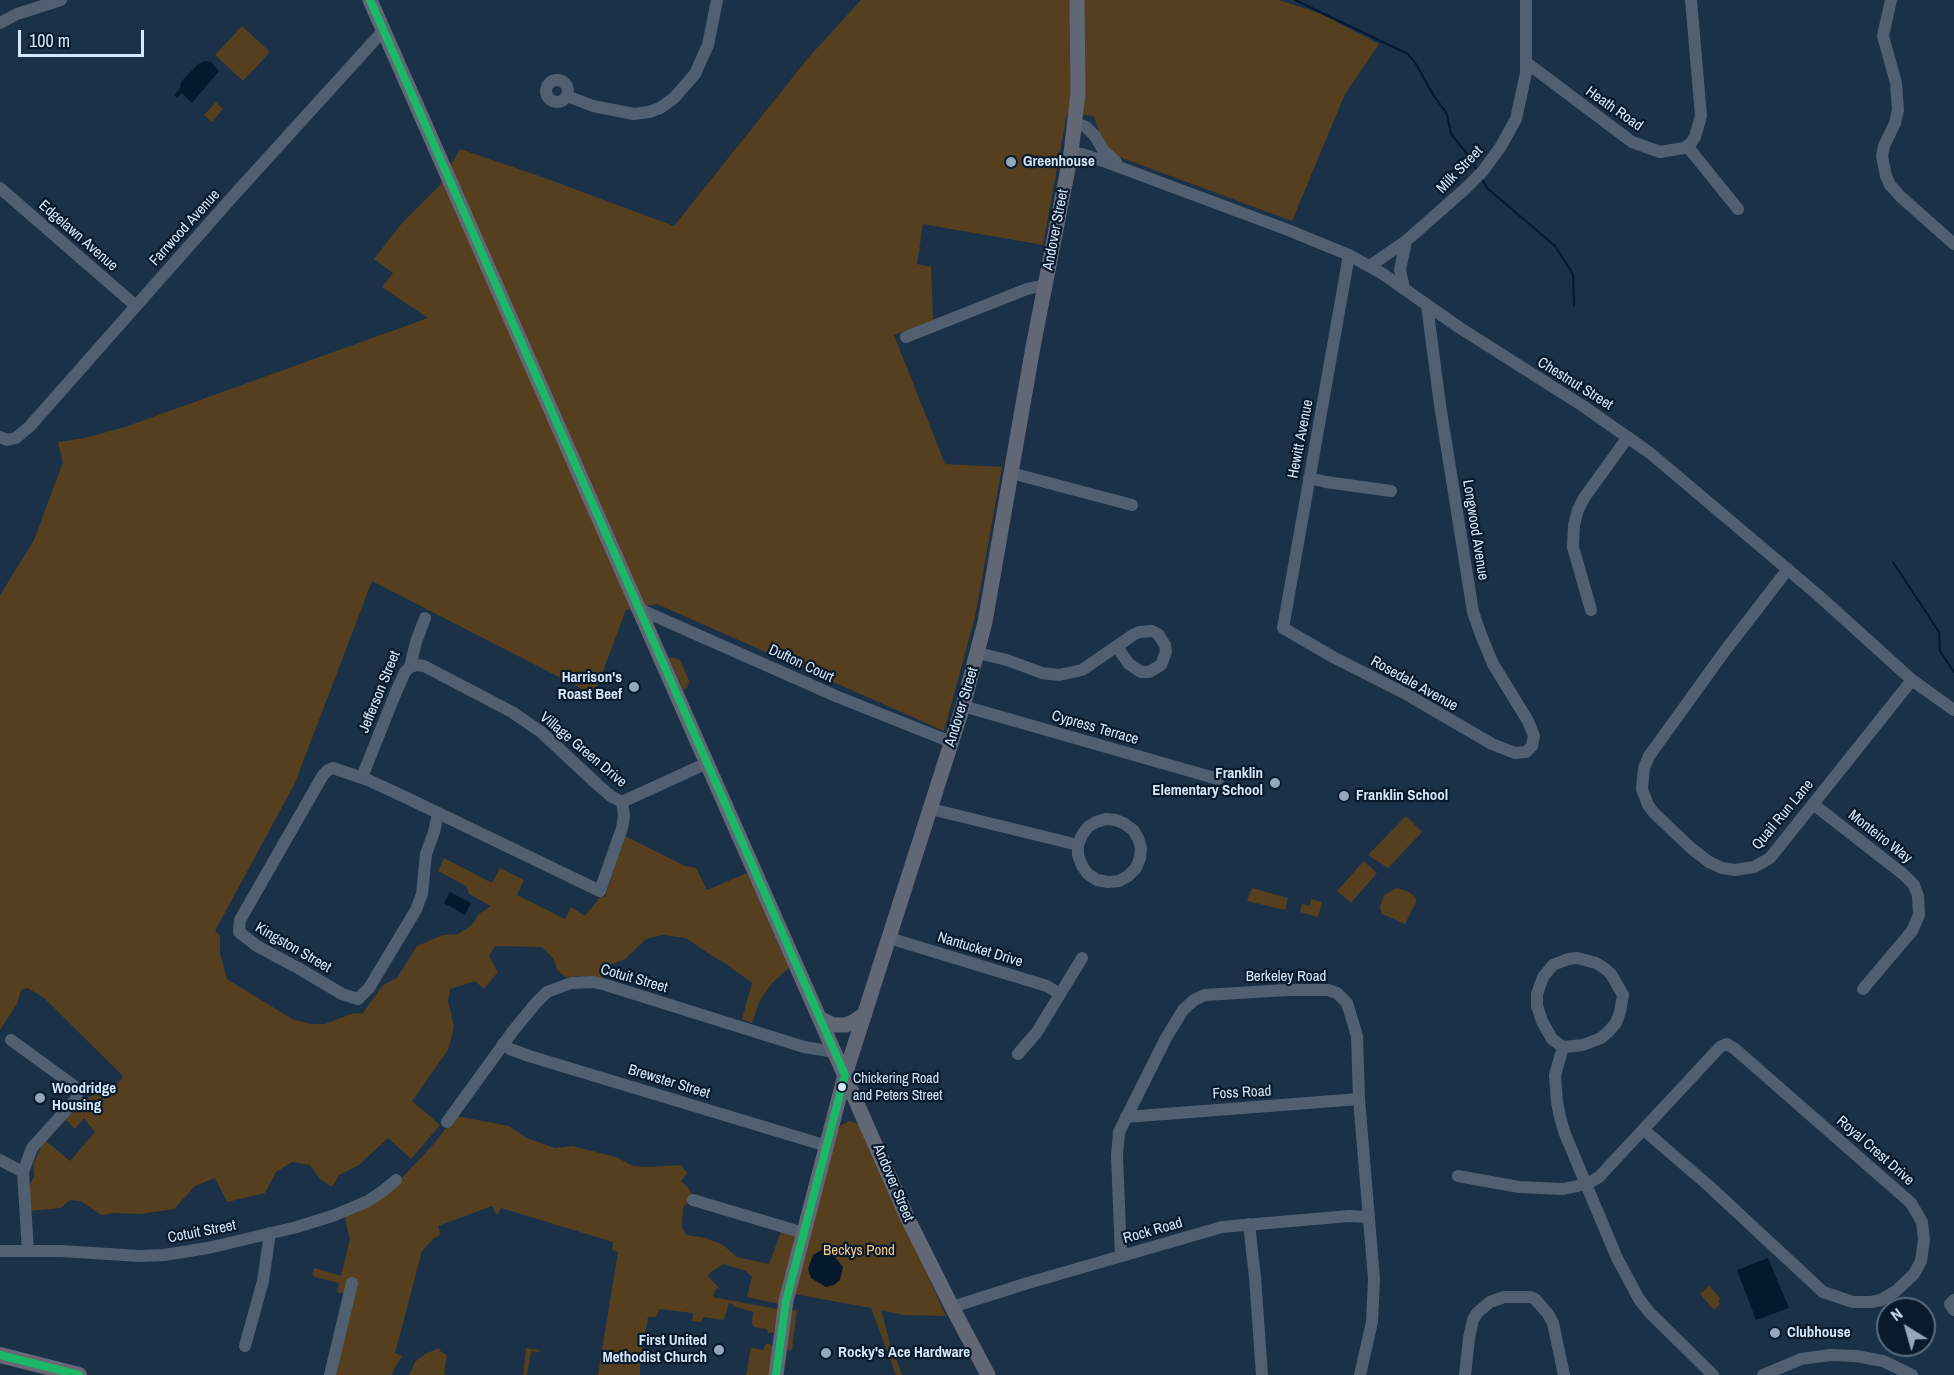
<!DOCTYPE html>
<html>
<head>
<meta charset="utf-8">
<style>
	body { margin:0 }
	#map { position:relative; width:1954px; height:1375px; overflow:hidden; background:#1b3147; font-family:"Archivo Narrow",sans-serif }
	canvas { display:block }
	.north { position:absolute; left:1876px; top:1297px; width:60px; height:60px; box-sizing:border-box; background:#091a2c; border:2px solid #5b6c7f; border-radius:50%; rotate:323deg; font-size:16px; font-weight:700; line-height:24px; text-align:center; color:#d5e7fb }
	.north::after { content:''; display:block; margin:auto; width:21px; height:27px; background:#94a7bc; clip-path:polygon(50% 0,100% 100%,50% 72%,0 100%) }
	.scale { position:absolute; left:18px; top:30px; width:126px; height:27px; box-sizing:border-box; border:3px solid #d5e7fb; border-top:0; padding-left:8px; font-size:18px; line-height:21px; white-space:nowrap; color:#d5e7fb; -webkit-text-stroke:4px #091a2c; paint-order:stroke }
</style>
</head>
<body>
<div id="map">
<canvas width="1954" height="1375"></canvas>
<div class="north">N</div>
<div class="scale">100 m</div>
</div>
<script>
const ctx = document.querySelector('canvas').getContext('2d');
ctx.lineJoin = 'round';
function fill(path, color) { ctx.fillStyle = color; ctx.fill(path, 'evenodd'); }
const poly = rows => new Path2D(rows.map(r => 'M' + r).join(''));
function trace(path, color, width, dash) { ctx.strokeStyle = color; ctx.lineWidth = width; ctx.lineCap = dash ? 'butt' : 'round'; ctx.setLineDash(dash || []); ctx.stroke(path); }
function label(font, color, halo, rows, align = 'center') {
  ctx.font = font + ' "Archivo Narrow",sans-serif'; ctx.lineWidth = 4.5; ctx.setLineDash([]); ctx.textBaseline = 'middle'; ctx.strokeStyle = halo; ctx.fillStyle = color; for (const [text, x, y, turn = 0] of rows) {
    ctx.save(); ctx.translate(x, y); ctx.rotate((+turn || 0) * Math.PI / 180); ctx.textAlign = isNaN(turn) ? turn : align; if (halo) ctx.strokeText(text, 0, 0); ctx.fillText(text, 0, 0); ctx.restore();
  }
}
fill(poly([
	[861,0,1279,0,1319,13,1379,44,1345,94,1292,221,1114,155,1102,141,1094,116,1067,113,1043,245,923,224,917,264,931,267,933,320,894,335,945,464,1002,467,975,617,944,731,657,604,626,610,594,695,372,581,295,783,215,931,220,935,220,954,227,979,292,1019,309,1024,325,1024,354,1013,362,1014,383,985,397,978,417,946,443,935,458,934,472,925,479,914,491,906,469,894,466,886,438,871,444,858,492,883,500,868,524,880,517,895,565,919,571,907,585,916,601,896,605,897,625,836,685,866,696,868,707,890,747,873,789,968,773,982,760,1000,752,1023,742,1019,752,983,725,963,709,954,686,938,662,935,646,939,624,960,608,965,604,978,577,976,566,977,558,971,553,958,542,947,495,946,489,956,498,972,484,989,475,981,450,989,448,1001,454,1027,448,1050,412,1101,440,1125,411,1159,388,1138,359,1165,339,1175,332,1187,320,1179,310,1165,292,1162,276,1172,265,1193,227,1202,215,1178,195,1186,174,1209,141,1214,115,1213,101,1215,81,1201,70,1200,61,1208,29,1211,29,1186,34,1177,33,1164,45,1140,70,1161,95,1132,84,1118,75,1129,65,1119,89,1097,118,1083,123,1076,43,997,27,988,21,990,17,1004,0,1030,0,595,34,540,63,462,58,442,85,438,125,427,428,318,382,287,393,273,374,259,402,223,440,185,460,149,542,177,674,226,809,57],
	[242,26,270,52,243,81,215,55],
	[216,102,223,109,212,122,204,115],
	[671,657,680,660,689,681,687,687,685,689,683,689,669,659],
	[1406,816,1422,832,1388,868,1368,855],
	[1364,861,1377,873,1351,903,1337,891],
	[1252,888,1288,898,1285,910,1247,901],
	[1397,888,1409,892,1416,898,1416,902,1405,924,1382,914,1380,907,1384,895],
	[1311,899,1322,902,1318,917,1300,912,1302,904,1310,906],
	[456,1116,509,1126,527,1138,555,1148,572,1146,616,1157,633,1166,647,1167,681,1165,687,1173,681,1181,687,1186,692,1195,689,1202,683,1207,682,1228,687,1235,706,1238,723,1245,737,1257,769,1264,781,1232,796,1236,779,1304,747,1297,752,1277,746,1271,723,1264,711,1272,708,1276,720,1289,716,1288,713,1297,777,1309,778,1310,774,1332,768,1333,767,1329,754,1327,752,1323,753,1312,733,1306,733,1304,729,1303,724,1320,704,1317,701,1322,692,1321,693,1313,659,1309,656,1317,648,1317,640,1365,640,1375,598,1375,618,1252,612,1250,613,1242,501,1208,498,1214,496,1214,492,1206,438,1226,440,1235,433,1239,422,1251,395,1353,402,1356,394,1369,392,1375,333,1375,345,1294,337,1292,339,1283,315,1277,312,1274,315,1268,341,1276,350,1239,344,1215,395,1185,431,1147],
	[849,1121,859,1124,946,1316,903,1315,881,1310,890,1343,902,1375,896,1375,871,1308,794,1294,835,1137,840,1126],
	[1709,1286,1721,1299,1718,1301,1720,1304,1714,1310,1700,1294],
	[797,1309,792,1350,787,1350,792,1311],
	[766,1344,770,1344,773,1348,769,1375,746,1375,751,1348,763,1350],
	[439,1348,441,1352,447,1355,444,1374,450,1375,409,1375,415,1362,425,1354],
	[526,1348,540,1350,539,1352,531,1351,527,1375,523,1375]
]), '#563f1e');
fill(poly([
	[205,61,211,62,219,71,192,103,182,93,177,98,174,95,180,88,181,82,198,64],
	[450,892,471,903,465,915,444,903],
	[825,1248,830,1251,843,1267,840,1280,834,1285,826,1287,811,1278,808,1269,813,1255],
	[1768,1258,1789,1308,1756,1320,1737,1270]
]), '#04182e');
trace(poly([
	[1295,0,1408,54,1416,64,1434,96,1447,114,1451,134,1469,156,1477,171],
	[1482,179,1487,188,1555,246,1573,274,1574,306],
	[1893,562,1939,632,1940,651,1954,672]
]), '#04182e', 2);
trace(poly([
	[1891,0,1883,36,1896,83,1898,110,1895,123,1884,146,1882,156,1886,176,1890,185,1901,197,1954,244],
	[0,23,17,14,61,0],
	[1527,63,1632,142,1660,152,1684,148,1691,143,1695,137,1701,116,1691,0],
	'546 91a11 11 0 1 1 22 0a11 11 0 1 1-22 0Z',
	[567,96,593,106,634,114,649,112,660,108,674,98,695,74,708,45,717,0],
	[1076,123,1086,127,1095,136,1103,150,1116,162],
	[1687,146,1738,209],
	[1071,153,1082,154,1103,161,1288,230,1349,255,1383,274,1460,328,1583,406,1650,453,1818,595,1912,680,1954,710],
	[0,188,136,306],
	[1349,255,1283,628,1333,657,1406,694,1492,744,1515,753,1526,752,1532,746,1534,736,1528,721,1493,664,1481,635,1473,612,1440,405,1427,305],
	[1370,266,1406,241],
	[1404,288,1400,270,1406,241,1465,189,1483,171,1501,146,1516,119,1526,73,1526,0],
	[906,337,1027,289,1045,285],
	[0,437,7,440,16,438,30,426,235,194,383,31],
	[1011,473,1132,505],
	[1309,478,1326,482,1391,491],
	[1788,569,1724,652,1649,756,1644,768,1642,789,1648,805,1654,813,1691,848,1709,862,1722,868,1735,870,1754,867,1770,858,1912,680],
	[639,609,838,697,951,742],
	[1591,610,1573,547,1574,525,1578,510,1584,498,1628,437],
	[978,653,1007,660,1042,673,1059,675,1082,670,1133,635,1139,632,1152,631,1158,634,1165,645,1166,652,1161,665,1149,672,1141,672,1129,664,1117,647],
	[410,667,417,665,424,666,512,712,541,732,598,785,612,797,622,802,707,763],
	[963,706,1218,779],
	[362,777,396,692,405,672,410,667,416,642,425,618],
	[1813,804,1903,874,1914,885,1918,896,1919,915,1912,931,1863,989],
	[931,809,1078,845,1078,855,1082,866,1088,874,1097,880,1108,882,1119,881,1128,876,1136,868,1140,858,1141,848,1138,838,1133,830,1125,824,1116,820,1106,819,1096,822,1088,827,1082,835,1078,845],
	[438,813,434,832,426,854,422,894,416,910,369,988,358,999,342,994,298,968,257,946,239,932,240,920,323,775,328,770,333,768,368,780,407,798,600,891,622,828,624,816,622,802],
	[889,938,1047,986,1060,994],
	[1577,958,1596,963,1604,968,1611,974,1623,995,1620,1012,1616,1023,1609,1031,1601,1038,1583,1045,1563,1047,1552,1039,1542,1021,1537,1006,1537,994,1543,977,1553,965,1568,959,1577,958],
	[11,1040,73,1085,78,1091,77,1098,32,1148,23,1172,28,1251],
	[503,1044,510,1049,529,1056,827,1146],
	[1563,1047,1555,1075,1557,1102,1560,1117,1565,1134,1617,1258,1639,1299,1649,1312,1713,1375],
	[1018,1054,1037,1032,1082,958],
	[1126,1117,1359,1099],
	[447,1122,513,1031,535,1004,547,992,571,983,593,982,606,985,804,1047,835,1052],
	[0,1160,23,1172],
	[1458,1176,1519,1187,1563,1189,1587,1184,1599,1177,1720,1047,1727,1044,1735,1049,1911,1203,1922,1222,1924,1239,1921,1261,1914,1274,1896,1291,1881,1300,1871,1302,1853,1302,1823,1292,1709,1186,1644,1130],
	[693,1200,804,1233],
	[1249,1224,1255,1277,1262,1375],
	[0,1251,61,1251,140,1256,164,1255,208,1248,297,1227,335,1215,368,1201,383,1191,396,1180],
	[1121,1256,1117,1156,1119,1132,1166,1038,1183,1010,1194,1000,1205,995,1287,990,1328,990,1337,993,1347,1003,1357,1036,1359,1099,1374,1279,1372,1322,1360,1375],
	[1954,1300,1950,1304,1954,1310],
	[952,1307,1028,1283,1222,1227,1349,1216,1368,1217],
	[245,1346,263,1281,270,1233],
	[330,1375,352,1283],
	[1465,1375,1469,1338,1473,1320,1477,1313,1490,1302,1504,1297,1530,1297,1535,1299,1548,1314,1553,1323,1564,1375],
	[1763,1375,1801,1359,1830,1355,1856,1356,1883,1361,1912,1375]
]), '#516071', 12);
trace(poly([
	[370,0,908,1219,952,1307,988,1375],
	[821,1019,833,1025,846,1025,853,1022,865,1014],
	[776,1375,786,1301,845,1075,963,706,985,622,1033,347,1071,153,1078,93,1077,0]
]), '#616775', 15);
trace(poly([
	[0,1355,79,1375]
]), '#686775', 16);
trace(poly([
	[370,0,845,1075,786,1301,776,1375],
	[0,1355,79,1375]
]), '#1ab867', 8);
for (const [x, y, r, color] of [
	[1011,162,6,"#94a7bc"],
	[634,687,6,"#94a7bc"],
	[1275,783,6,"#94a7bc"],
	[1344,796,6,"#94a7bc"],
	[842,1087,5,"#d5e7fb"],
	[40,1098,6,"#94a7bc"],
	[1775,1333,6,"#94a7bc"],
	[719,1350,6,"#94a7bc"],
	[826,1353,6,"#94a7bc"]
]) { const dot = new Path2D(); dot.arc(x, y, r, 0, 2 * Math.PI); ctx.fillStyle = color; ctx.fill(dot); trace(dot, '#091a2c', 2); }
label('14px', '#d5e7fb', '#091a2c', [
	["Chickering Road",853,1079],
	["and Peters Street",853,1096]
], 'left');
label('15px', '#d5e7fb', '#091a2c', [
	["Heath Road",1614,109,35],
	["Milk Street",1460,170,-46],
	["Farrwood Avenue",185,228,-48],
	["Andover Street",1056,230,-79],
	["Edgelawn Avenue",78,236,41],
	["Chestnut Street",1575,384,32],
	["Hewitt Avenue",1301,439,-79],
	["Longwood Avenue",1475,530,81],
	["Dufton Court",801,664,25],
	["Rosedale Avenue",1414,684,29],
	["Jefferson Street",380,692,-68],
	["Andover Street",962,707,-73],
	["Cypress Terrace",1095,728,16],
	["Village Green Drive",583,750,40],
	["Quail Run Lane",1783,815,-50],
	["Monteiro Way",1880,837,38],
	["Kingston Street",293,948,30],
	["Nantucket Drive",980,950,17],
	["Berkeley Road",1286,977],
	["Cotuit Street",634,979,16],
	["Brewster Street",669,1082,17],
	["Foss Road",1242,1093,-3],
	["Royal Crest Drive",1875,1151,41],
	["Andover Street",893,1183,67],
	["Rock Road",1153,1231,-16],
	["Cotuit Street",202,1232,-11]
]);
label('bold 15px', '#d5e7fb', '#091a2c', [
	["Greenhouse",1023,162],
	["Harrison's",622,678,"right"],
	["Roast Beef",622,695,"right"],
	["Franklin",1263,774,"right"],
	["Elementary School",1263,791,"right"],
	["Franklin School",1356,796],
	["Woodridge",52,1089],
	["Housing",52,1106],
	["Clubhouse",1787,1333],
	["First United",707,1341,"right"],
	["Methodist Church",707,1358,"right"],
	["Rocky's Ace Hardware",838,1353]
], 'left');
label('15px', '#fbc98a', '#091a2c', [
	["Beckys Pond",859,1251]
]);
</script>
</body>
</html>
